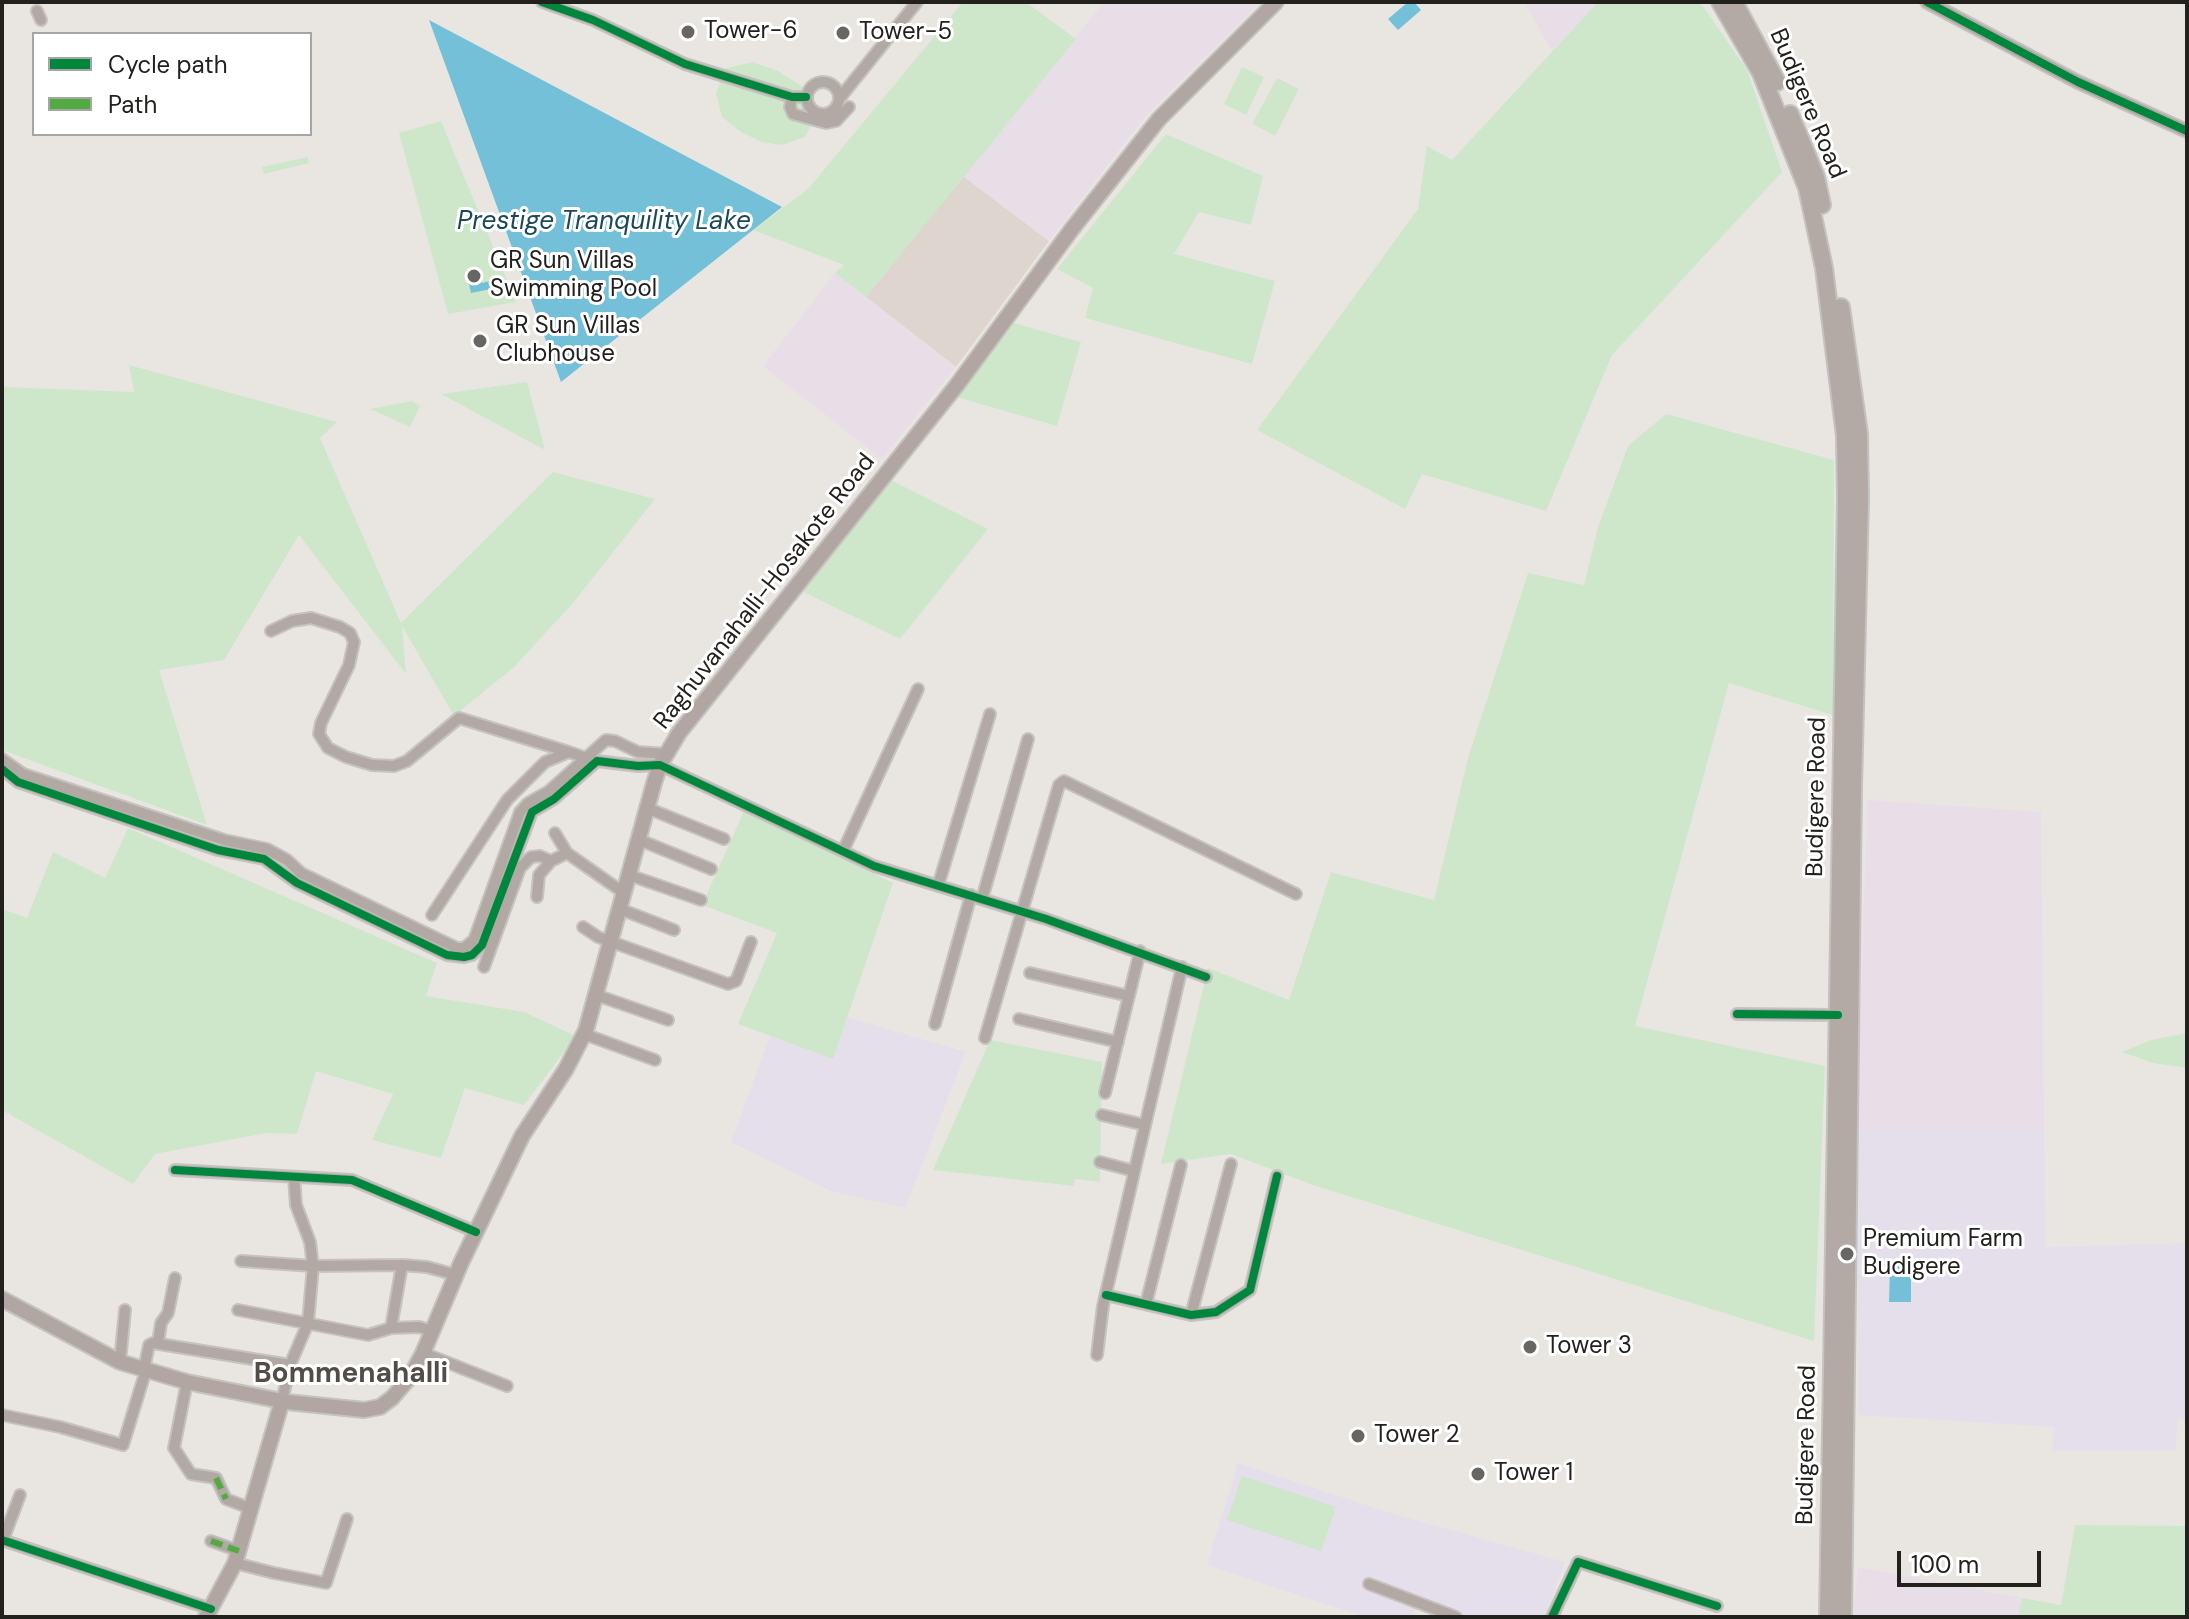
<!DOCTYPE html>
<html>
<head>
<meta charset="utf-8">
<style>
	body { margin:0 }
	#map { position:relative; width:2189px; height:1619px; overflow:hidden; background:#e9e6e2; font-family:"DM Sans",sans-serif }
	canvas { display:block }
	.frame { position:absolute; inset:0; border:4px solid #23211e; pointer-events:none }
	.legend { position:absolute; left:32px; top:32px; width:280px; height:104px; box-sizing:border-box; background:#fff; border:2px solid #a7a6a5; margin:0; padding:10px 14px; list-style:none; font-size:24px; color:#23211e }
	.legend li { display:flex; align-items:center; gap:16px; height:40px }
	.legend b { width:40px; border:2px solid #a7a6a5 }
	.scale { position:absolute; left:1897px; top:1551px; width:144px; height:36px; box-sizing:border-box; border:4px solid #23211e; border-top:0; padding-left:10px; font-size:24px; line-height:28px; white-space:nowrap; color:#23211e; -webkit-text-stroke:6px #fff; paint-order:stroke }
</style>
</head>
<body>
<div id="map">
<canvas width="2189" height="1619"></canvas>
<div class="frame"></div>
<ul class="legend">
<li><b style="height:10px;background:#00873e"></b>Cycle path</li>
<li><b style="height:10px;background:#53aa43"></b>Path</li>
</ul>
<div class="scale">100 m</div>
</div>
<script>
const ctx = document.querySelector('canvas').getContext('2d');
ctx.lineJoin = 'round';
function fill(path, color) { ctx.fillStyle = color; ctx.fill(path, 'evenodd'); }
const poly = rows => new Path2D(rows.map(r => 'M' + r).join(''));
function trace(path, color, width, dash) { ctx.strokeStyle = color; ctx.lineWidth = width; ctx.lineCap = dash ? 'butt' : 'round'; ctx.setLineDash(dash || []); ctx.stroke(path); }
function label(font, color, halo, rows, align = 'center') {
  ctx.font = font + ' "DM Sans",sans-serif'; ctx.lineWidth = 6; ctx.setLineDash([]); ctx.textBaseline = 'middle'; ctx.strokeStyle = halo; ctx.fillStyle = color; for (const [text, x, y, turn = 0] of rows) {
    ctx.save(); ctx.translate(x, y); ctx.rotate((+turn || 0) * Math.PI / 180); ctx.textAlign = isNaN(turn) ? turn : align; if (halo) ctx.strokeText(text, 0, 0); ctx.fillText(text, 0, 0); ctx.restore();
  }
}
fill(poly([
	[963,176,1049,241,956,367,866,297]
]), '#ded6ce');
fill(poly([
	[1104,2,1261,2,1143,119,1049,241,963,176],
	[1524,2,1598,2,1552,51],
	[835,273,956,367,882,459,763,366],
	[1867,800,2041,812,2044,1129,1857,1127],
	[1858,1567,2022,1598,2018,1617,1853,1617]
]), '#e7dee8');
fill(poly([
	[847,1017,966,1052,905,1208,831,1191,731,1142,770,1036,832,1058],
	[1857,1127,2044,1129,2046,1247,2187,1243,2187,1419,2178,1420,2175,1451,2052,1451,2055,1427,1858,1415],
	[1238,1463,1387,1512,1565,1562,1544,1617,1435,1617,1416,1609,1412,1617,1365,1617,1207,1565]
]), '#e4dfea');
fill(poly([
	[963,2,1026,2,1076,39,866,297,835,273,844,265,753,230,808,189],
	[1598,2,1700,2,1747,70,1782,172,1612,355,1546,511,1422,474,1405,509,1257,430,1418,209,1427,146,1452,160],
	[753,62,778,71,807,90,817,115,805,137,782,145,761,142,741,132,722,117,716,93,726,68],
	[1242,67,1264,77,1246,115,1224,104],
	[1277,78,1299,89,1275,136,1252,124],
	[441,121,516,302,448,314,399,133],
	[1166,134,1263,176,1251,225,1199,212,1174,254,1275,281,1252,364,1085,318,1093,288,1057,269],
	[308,157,309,163,264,174,262,167],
	[1014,323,1081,342,1057,426,956,397],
	[129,365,337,422,320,438,401,623,553,472,655,499,573,603,514,667,454,716,402,626,406,674,299,535,224,660,159,670,207,825,2,750,2,387,134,392],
	[527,382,545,450,441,394],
	[412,401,420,406,410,427,370,409],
	[1666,414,1834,460,1833,715,1729,683,1635,1026,1825,1066,1814,1341,1313,1185,1231,1154,1161,1164,1208,968,1289,1000,1331,872,1434,900,1468,758,1528,573,1584,585,1598,527,1628,446],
	[891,480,988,529,900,639,803,592],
	[744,811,893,883,833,1059,738,1024,777,933,702,905],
	[128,828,437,963,426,996,524,1012,576,1036,524,1105,465,1088,441,1158,372,1140,393,1094,316,1071,297,1134,266,1133,155,1154,133,1184,2,1110,2,909,27,918,53,852,105,878],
	[2187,1033,2187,1068,2153,1063,2122,1052,2151,1040],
	[990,1040,1102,1062,1100,1182,1075,1179,1074,1186,933,1170],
	[1242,1476,1336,1507,1321,1551,1227,1520],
	[2075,1525,2187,1526,2187,1617,2018,1617,2022,1598,2061,1605]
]), '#cee7ca');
fill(poly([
	[1408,2,1414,2,1421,10,1398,30,1388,19],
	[429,20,782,207,561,382],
	[479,268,482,283,490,281,491,289,471,293,466,271],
	[1890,1263,1911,1264,1911,1302,1889,1302]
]), '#74c0d8');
const minor = poly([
	[542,2,593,20,685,64,792,97,806,97],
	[37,11,41,20],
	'807 98a16 16 0 1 1 32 0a16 16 0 1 1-32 0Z',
	[792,97,790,107,793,114,826,123,836,121,849,107],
	[839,99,917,2],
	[271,631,292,621,311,618,340,627,350,633,354,642,349,665,321,723,319,734,328,748,346,757,372,765,394,766,407,761,459,718,569,752],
	[2,759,23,774,224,840,267,849,287,860,301,873,457,948,464,948,474,940,520,812,528,803,549,791,606,740,615,741,638,752,667,754],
	[2,769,18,782,218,850,264,859,297,883,447,955,464,957,472,955,482,945,532,812,554,799,597,761,638,766,660,765,874,866,1046,919,1206,977],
	[647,808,724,839],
	[555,833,567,853,624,893],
	[637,839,711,869],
	[843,851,918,689],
	[629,875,701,900],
	[938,886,990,714],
	[537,897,539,875,551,861,567,853],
	[982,899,1028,739],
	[620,909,674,930],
	[432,915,507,800,545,762,569,752,592,760],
	[583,927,598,937,728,984,736,981,751,942],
	[484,967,520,868,531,857,540,856,551,861],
	[1030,973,1129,996],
	[596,995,668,1020],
	[1737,1014,1838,1015],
	[1019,1019,1118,1042],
	[935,1024,971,895],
	[584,1034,655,1060],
	[985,1038,1059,785,1064,781,1296,894],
	[1105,1093,1140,951],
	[1102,1115,1145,1125],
	[1100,1162,1134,1171],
	[175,1170,352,1180,476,1232],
	[241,1261,313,1266,402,1265,427,1267,456,1275],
	[1106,1295,1191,1315,1216,1312,1250,1290,1277,1176],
	[1146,1304,1181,1165],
	[238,1310,368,1335,391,1328,419,1327,433,1331],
	[1191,1315,1231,1164],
	[391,1328,402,1265],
	[158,1343,161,1323,168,1313,175,1278],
	[423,1353,507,1386],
	[1097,1355,1103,1306,1182,967],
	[120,1362,125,1310],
	[144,1369,149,1345,153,1343,290,1365],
	[187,1382,174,1448,191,1474,216,1478,226,1499,252,1509],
	[282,1401,290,1365,308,1323,313,1266,310,1242,296,1205,294,1177],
	[2,1415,60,1427,123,1445,146,1370],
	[2,1540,211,1609],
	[3,1540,20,1495],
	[211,1541,239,1551],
	[235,1563,274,1573,326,1583,347,1519],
	[1369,1584,1456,1617],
	[1552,1617,1578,1562,1717,1606]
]);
const tertiary = poly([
	[1927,2,2078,82,2187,131]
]);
const secondary = poly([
	[2,1299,120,1362,187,1382,287,1402,364,1410,380,1407,392,1398,410,1377,423,1353,461,1263,522,1136,566,1069,586,1030,654,783,660,765,679,733,957,385,1072,229,1159,119,1276,2],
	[206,1617,235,1563,282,1401]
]);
const primary = poly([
	[1720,2,1761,73,1807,188,1824,268,1845,436,1846,499,1828,1617],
	[1734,2,1777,82],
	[1790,114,1816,177,1822,205],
	[1841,307,1859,434,1860,498,1853,788,1843,1617]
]);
trace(minor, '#c5c3c0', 14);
trace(tertiary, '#c5c3c0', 16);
trace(secondary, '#c5c3c0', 18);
trace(primary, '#c5c3c0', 20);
trace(minor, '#b2a8a4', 10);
trace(tertiary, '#b2a8a4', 12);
trace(secondary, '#b2a6a2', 14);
trace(primary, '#b3aaa5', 16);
trace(poly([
	[216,1478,226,1499],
	[211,1541,239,1551]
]), '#53aa43', 6, [12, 6]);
trace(poly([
	[542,2,593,20,685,64,792,97,806,97],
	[1927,2,2078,82,2187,131],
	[2,769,18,782,218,850,264,859,297,883,447,955,464,957,472,955,482,945,532,812,554,799,597,761,638,766,660,765,874,866,1046,919,1206,977],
	[1737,1014,1838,1015],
	[175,1170,352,1180,476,1232],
	[1106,1295,1191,1315,1216,1312,1250,1290,1277,1176],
	[2,1540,211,1609],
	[1552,1617,1578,1562,1717,1606]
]), '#00873e', 8);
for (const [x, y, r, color] of [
	[688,32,8,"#686663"],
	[843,33,8,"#686663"],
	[474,276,8,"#686663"],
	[480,341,8,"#686663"],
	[1847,1254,8,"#686663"],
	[1530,1347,8,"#686663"],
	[1358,1436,8,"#686663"],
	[1478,1474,8,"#686663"]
]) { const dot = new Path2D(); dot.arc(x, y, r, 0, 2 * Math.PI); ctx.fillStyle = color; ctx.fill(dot); trace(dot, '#fff', 3); }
label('24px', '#23211e', '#fff', [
	["Tower-6",704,32],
	["Tower-5",859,33],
	["GR Sun Villas",490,262],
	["Swimming Pool",490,290],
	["GR Sun Villas",496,327],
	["Clubhouse",496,355],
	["Premium Farm",1863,1240],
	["Budigere",1863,1268],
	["Tower 3",1546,1347],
	["Tower 2",1374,1436],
	["Tower 1",1494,1474]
], 'left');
label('24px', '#23211e', '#fff', [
	["Budigere Road",1807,104,67],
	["Raghuvanahalli-Hosakote Road",765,592,-52],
	["Budigere Road",1817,797,-89],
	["Budigere Road",1807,1445,-89]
]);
label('italic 26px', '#1b4959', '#fff', [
	["Prestige Tranquility Lake",604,222]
]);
label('bold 28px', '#524d47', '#fff', [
	["Bommenahalli",351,1375]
]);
</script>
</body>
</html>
